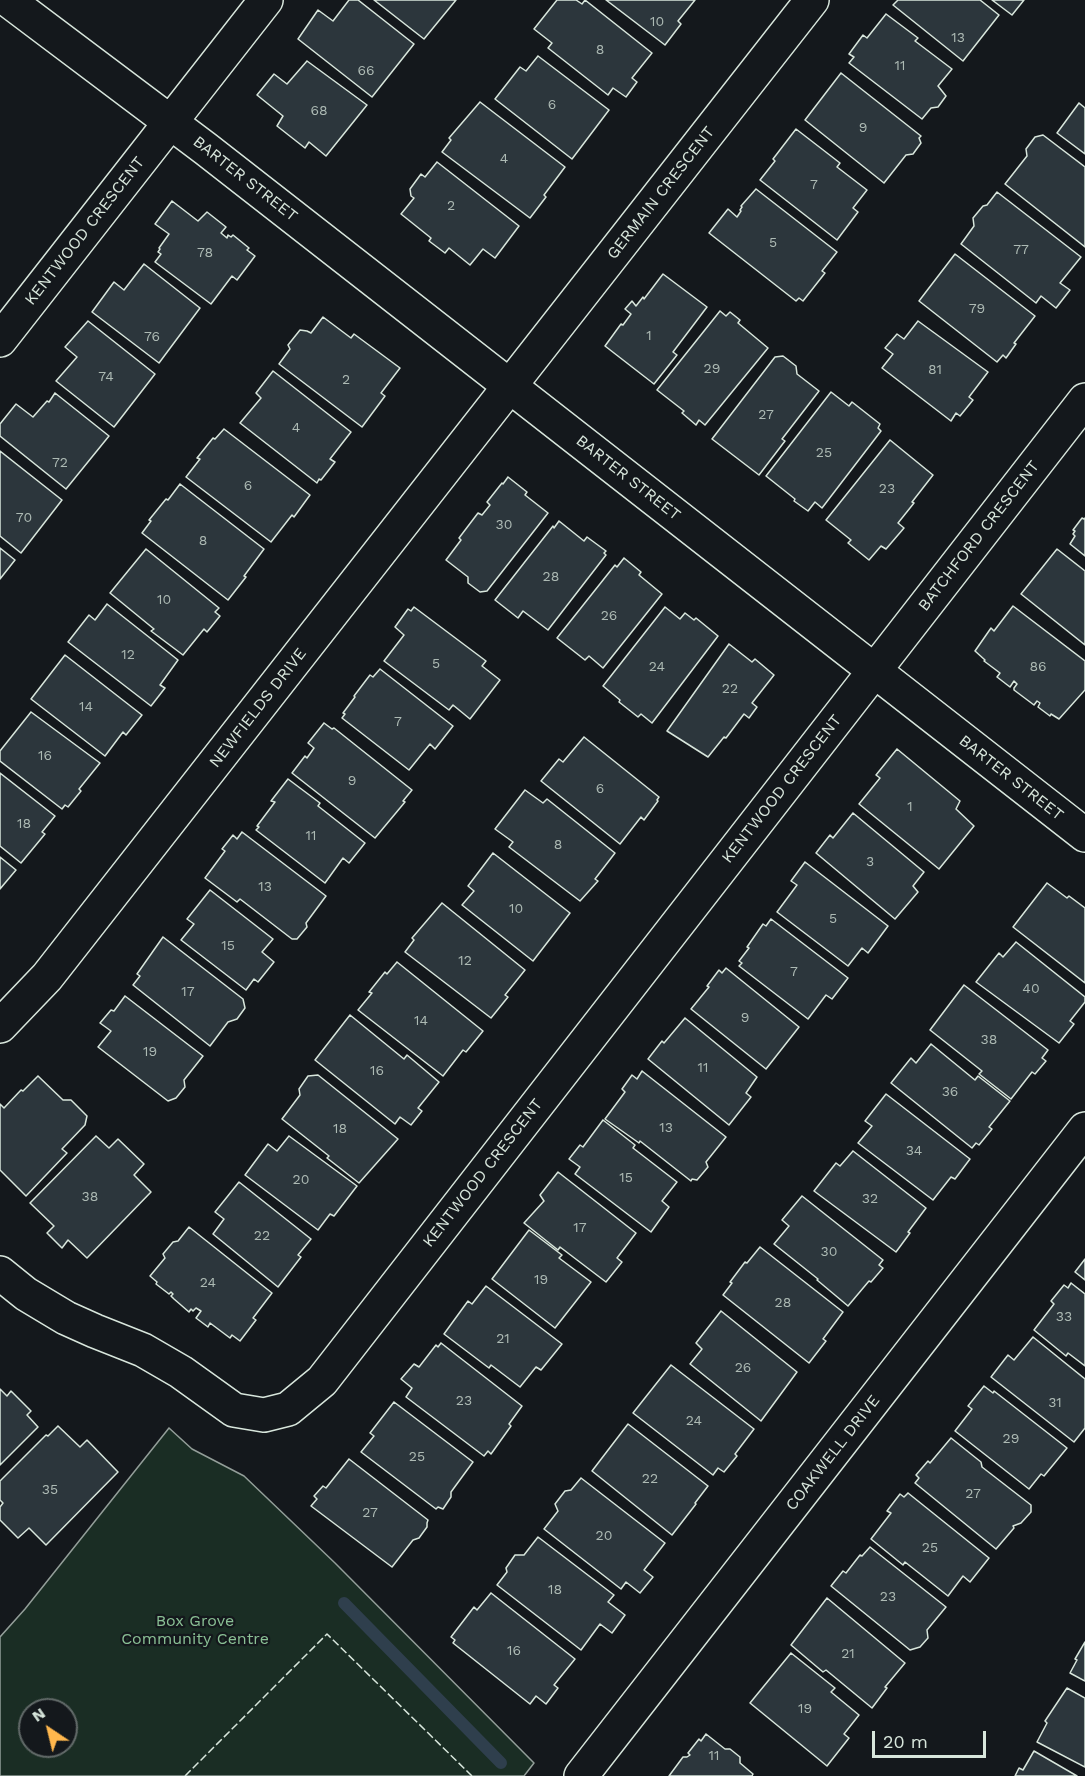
<!DOCTYPE html>
<html>
<head>
<meta charset="utf-8">
<style>
	body { margin:0 }
	#map { position:relative; width:1085px; height:1776px; overflow:hidden; background:#14181c; font-family:"Work Sans",sans-serif }
	canvas { display:block }
	.north { position:absolute; left:18px; top:1698px; width:60px; height:60px; box-sizing:border-box; background:#14181c; border:2px solid #626a69; border-radius:50%; rotate:325deg; font-size:16px; font-weight:700; line-height:24px; text-align:center; color:#d8e6dc }
	.north::after { content:''; display:block; margin:auto; width:21px; height:27px; background:#ffb74d; clip-path:polygon(50% 0,100% 100%,50% 72%,0 100%) }
	.scale { position:absolute; left:872px; top:1731px; width:114px; height:27px; box-sizing:border-box; border:3px solid #d8e6dc; border-top:0; padding-left:8px; font-size:18px; line-height:21px; white-space:nowrap; color:#d8e6dc; -webkit-text-stroke:4px #14181c; paint-order:stroke }
</style>
</head>
<body>
<div id="map">
<canvas width="1085" height="1776"></canvas>
<div class="north">N</div>
<div class="scale">20 m</div>
</div>
<script>
const ctx = document.querySelector('canvas').getContext('2d');
ctx.lineJoin = 'round';
function fill(path, color) { ctx.fillStyle = color; ctx.fill(path, 'evenodd'); }
const poly = rows => new Path2D(rows.map(r => 'M' + r).join(''));
function trace(path, color, width, dash) { ctx.strokeStyle = color; ctx.lineWidth = width; ctx.lineCap = dash ? 'butt' : 'round'; ctx.setLineDash(dash || []); ctx.stroke(path); }
function label(font, color, halo, rows, align = 'center') {
  ctx.font = font + ' "Work Sans",sans-serif'; ctx.lineWidth = 4.5; ctx.setLineDash([]); ctx.textBaseline = 'middle'; ctx.strokeStyle = halo; ctx.fillStyle = color; for (const [text, x, y, turn = 0] of rows) {
    ctx.save(); ctx.translate(x, y); ctx.rotate((+turn || 0) * Math.PI / 180); ctx.textAlign = isNaN(turn) ? turn : align; if (halo) ctx.strokeText(text, 0, 0); ctx.fillText(text, 0, 0); ctx.restore();
  }
}
const green = poly([
	[169,1428,192,1449,244,1476,335,1563,534,1763,524,1776,0,1776,0,1637,25,1609,169,1428],
	[30,1710,66,1710,66,1746,30,1746,30,1710]
]);
fill(green, '#1a2d24');
trace(green, '#939e99', 1.5);
trace(poly([
	[344,1603,501,1763]
]), '#2f3f4d', 12);
const building = poly([
	[349,0,358,0,414,44,372,97,298,39,318,10,333,21,349,0],
	[374,0,456,0,424,39,374,0],
	[557,0,576,0,582,4,585,0,652,53,632,78,637,82,626,97,613,88,608,95,548,48,552,43,534,29,557,0],
	[606,0,695,0,678,21,681,24,665,45,606,0],
	[898,0,980,0,999,15,963,61,893,5,898,0],
	[992,0,1024,0,1012,15,992,0],
	[886,14,918,38,915,41,952,69,938,86,946,96,938,107,931,108,922,119,849,63,854,57,849,54,863,35,867,38,886,14],
	[538,56,609,110,572,159,495,99,520,67,526,71,538,56],
	[307,61,367,105,326,156,309,142,305,148,277,126,283,116,257,95,274,74,287,84,307,61],
	[841,73,921,136,919,138,921,143,913,154,906,155,884,183,805,120,841,73],
	[480,102,565,167,544,195,546,197,530,218,442,152,451,140,449,138,480,102],
	[1079,103,1085,108,1085,154,1057,133,1079,103],
	[796,129,840,163,837,167,867,190,853,208,858,212,837,240,760,180,775,161,773,159,796,129],
	[1043,135,1085,167,1085,247,1005,184,1027,156,1026,149,1035,137,1043,135],
	[437,162,519,226,495,258,483,249,470,265,449,248,445,253,429,241,431,238,401,214,414,198,411,196,410,189,421,174,425,177,437,162],
	[756,189,837,252,822,271,825,273,803,301,799,298,796,301,709,233,728,209,737,217,741,211,740,210,742,207,741,206,756,189],
	[997,192,1081,257,1060,283,1070,290,1056,308,1041,296,1036,303,961,244,974,226,973,218,983,206,987,205,997,192],
	[172,201,198,221,207,212,226,227,221,233,227,238,228,235,231,237,233,235,249,248,247,250,255,256,237,280,232,276,211,304,155,262,161,254,158,252,160,249,159,248,169,234,155,224,172,201],
	[955,254,1035,316,1014,343,1016,344,1006,358,1003,355,997,362,919,301,955,254],
	[144,264,200,308,159,363,92,312,114,282,124,290,144,264],
	[663,274,707,307,673,352,677,355,654,384,605,346,621,324,623,325,631,314,625,309,632,301,636,306,643,297,644,299,663,274],
	[720,311,726,316,730,312,740,320,738,323,768,348,705,425,699,420,696,425,682,413,684,411,657,390,720,311],
	[323,317,351,338,354,334,400,368,381,393,385,396,362,427,279,364,290,349,288,345,300,330,307,331,311,333,323,317],
	[88,321,155,374,114,427,56,381,77,357,65,347,88,321],
	[918,321,988,372,969,397,973,400,960,416,956,413,951,421,882,368,893,354,885,348,897,334,904,339,918,321],
	[783,356,796,366,797,374,819,391,782,439,785,441,759,475,712,439,775,357,783,356],
	[273,371,351,432,330,459,335,462,321,480,319,479,317,483,240,423,261,398,256,393,273,371],
	[831,392,849,406,852,402,880,424,878,428,881,431,822,508,815,502,808,511,794,501,795,499,766,476,831,392],
	[55,393,109,436,66,489,0,436,0,424,16,404,33,417,47,401,49,402,55,393],
	[224,429,310,495,294,517,292,515,271,542,186,477,200,459,197,458,213,438,215,439,224,429],
	[890,440,933,475,912,502,914,503,898,523,904,528,886,549,881,546,869,560,848,543,851,540,826,520,890,440],
	[0,451,62,500,21,553,0,536,0,451],
	[508,477,527,492,525,495,548,513,487,591,480,592,468,583,468,577,446,560,461,540,459,538,478,513,482,515,490,505,487,502,502,483,503,484,508,477],
	[180,484,264,549,244,576,246,577,228,600,142,533,151,521,149,520,166,499,168,500,180,484],
	[1082,518,1084,519,1085,518,1085,556,1070,544,1075,536,1073,534,1075,531,1073,530,1082,518],
	[559,521,584,541,587,537,606,551,604,553,606,555,548,630,523,611,518,618,495,600,553,526,554,528,559,521],
	[0,548,15,560,0,579,0,548],
	[146,549,219,608,215,612,220,616,207,632,204,629,183,655,151,631,154,629,110,593,146,549],
	[1057,549,1085,571,1085,645,1021,594,1057,549],
	[624,558,641,572,639,575,662,594,603,668,589,656,585,660,557,638,615,565,617,567,624,558],
	[107,604,178,660,160,685,165,688,151,706,68,642,89,615,95,620,107,604],
	[1013,606,1085,661,1085,690,1059,719,1051,714,1050,716,1038,707,1040,703,1037,701,1034,705,1014,690,1014,688,1017,684,1014,681,1010,687,997,677,1000,673,984,661,985,660,975,651,991,628,994,631,1013,606],
	[414,607,486,661,482,666,500,680,470,719,453,705,449,710,384,661,404,635,395,627,408,609,411,611,414,607],
	[665,607,680,619,685,613,694,620,696,618,718,636,652,723,641,714,638,717,619,702,620,700,603,686,665,607],
	[729,644,752,662,755,659,774,675,752,703,757,707,749,718,744,714,726,738,724,737,708,757,667,731,729,644],
	[65,655,142,715,126,735,123,732,105,756,31,699,65,655],
	[380,669,453,726,435,749,430,744,409,770,342,718,345,714,343,713,355,697,354,696,370,675,373,677,380,669],
	[31,712,100,763,79,789,81,791,68,807,65,805,62,809,0,761,0,751,31,712],
	[324,723,332,729,334,728,412,790,403,801,405,802,375,838,292,773,305,756,307,758,314,748,308,743,324,723],
	[584,737,659,797,657,800,658,801,644,820,641,817,620,844,541,781,559,759,563,762,584,737],
	[897,749,960,801,956,809,974,826,939,869,859,804,880,778,876,775,897,749],
	[0,773,55,816,42,832,45,834,21,863,0,846,0,773],
	[288,779,320,803,318,806,365,843,349,863,343,858,325,883,256,830,259,827,257,826,275,802,271,801,288,779],
	[525,790,543,803,547,799,615,853,595,879,598,881,580,901,509,847,513,842,495,829,525,790],
	[853,813,924,872,913,886,918,892,895,919,816,853,830,835,833,838,853,813],
	[242,832,326,896,306,923,307,927,297,939,292,939,240,899,237,902,205,878,225,851,222,849,233,835,237,839,242,832],
	[493,853,570,913,533,961,462,905,474,891,468,886,493,853],
	[0,857,16,870,0,889,0,857],
	[805,862,888,926,868,953,862,948,848,966,777,912,797,885,791,881,805,862],
	[1047,883,1067,898,1069,896,1085,908,1085,983,1013,927,1047,883],
	[210,890,273,939,262,952,274,962,258,982,254,979,246,990,181,940,194,924,187,919,210,890],
	[442,903,525,970,505,995,508,997,491,1018,405,952,414,940,412,938,442,903],
	[771,919,848,978,832,999,826,995,808,1019,739,966,742,963,739,961,749,948,747,947,763,924,766,926,771,919],
	[163,937,243,999,245,1008,237,1019,228,1022,210,1046,133,985,140,976,137,974,163,937],
	[1016,942,1085,997,1085,1002,1070,1021,1074,1024,1059,1043,976,982,999,953,1003,957,1016,942],
	[397,962,483,1031,466,1052,463,1050,443,1076,358,1010,372,993,369,992,385,972,387,974,397,962],
	[726,968,799,1027,766,1069,691,1009,709,987,707,986,719,970,722,973,726,968],
	[964,985,1048,1050,1042,1058,1046,1061,1035,1074,1032,1072,1011,1099,979,1074,982,1071,930,1030,964,985],
	[125,996,203,1056,184,1080,185,1087,176,1098,168,1101,98,1047,111,1031,100,1023,111,1010,114,1011,125,996],
	[350,1015,404,1059,407,1055,439,1082,418,1108,422,1111,411,1125,400,1117,395,1124,315,1060,350,1015],
	[685,1018,757,1077,746,1093,751,1097,729,1125,648,1059,662,1041,664,1043,685,1018],
	[931,1044,975,1080,978,1076,1010,1101,989,1127,992,1129,979,1145,976,1143,972,1148,891,1083,911,1058,916,1063,931,1044],
	[642,1071,726,1137,706,1162,708,1167,697,1180,692,1179,691,1181,640,1141,639,1143,605,1119,625,1092,622,1089,632,1075,637,1079,642,1071],
	[318,1075,398,1139,359,1183,327,1158,329,1156,282,1119,300,1095,299,1089,308,1076,318,1075],
	[38,1076,63,1100,71,1100,87,1116,85,1125,62,1149,67,1153,26,1196,0,1170,0,1104,4,1108,21,1090,23,1091,38,1076],
	[886,1094,970,1159,955,1179,951,1177,933,1200,858,1143,872,1126,865,1121,886,1094],
	[603,1120,635,1145,633,1148,677,1182,662,1201,669,1207,651,1232,575,1174,580,1167,569,1159,580,1145,583,1147,603,1120],
	[96,1136,109,1148,118,1139,144,1164,134,1175,151,1192,87,1258,68,1240,62,1248,47,1233,54,1226,30,1203,96,1136],
	[289,1136,357,1186,334,1216,330,1214,318,1230,245,1175,268,1144,277,1151,289,1136],
	[853,1151,926,1208,908,1232,910,1233,896,1252,814,1191,836,1163,840,1166,853,1151],
	[558,1172,636,1233,617,1258,622,1262,606,1282,560,1247,558,1250,524,1223,544,1201,540,1195,558,1172],
	[239,1182,311,1239,298,1255,301,1257,278,1287,213,1234,224,1219,215,1212,239,1182],
	[802,1196,883,1260,879,1265,883,1268,871,1282,869,1281,848,1306,817,1280,818,1279,774,1244,789,1226,782,1220,802,1196],
	[189,1227,272,1293,253,1318,256,1320,240,1341,232,1335,230,1338,210,1323,208,1327,196,1318,201,1311,196,1308,193,1311,191,1309,189,1312,174,1299,171,1296,173,1294,171,1292,169,1294,156,1284,157,1282,150,1276,165,1258,163,1254,173,1242,178,1241,189,1227],
	[529,1230,562,1255,559,1258,591,1282,555,1328,492,1279,529,1230],
	[760,1247,843,1312,823,1339,826,1341,809,1363,723,1295,732,1283,730,1282,745,1262,747,1263,760,1247],
	[1085,1259,1085,1280,1075,1272,1085,1259],
	[1071,1283,1085,1294,1085,1366,1068,1353,1066,1356,1034,1330,1054,1304,1051,1301,1064,1285,1068,1288,1071,1283],
	[486,1286,562,1344,541,1370,536,1367,520,1387,491,1365,489,1368,444,1334,468,1301,472,1304,486,1286],
	[721,1311,797,1372,761,1421,690,1364,702,1349,696,1343,721,1311],
	[1033,1337,1085,1379,1085,1428,1074,1442,991,1377,1008,1355,1014,1360,1033,1337],
	[441,1343,522,1406,509,1424,511,1426,491,1454,488,1451,484,1456,406,1397,412,1388,401,1379,414,1364,419,1367,436,1345,438,1347,441,1343],
	[671,1365,754,1429,735,1454,737,1456,724,1472,718,1468,713,1475,633,1413,671,1365],
	[984,1386,993,1393,994,1391,1067,1448,1044,1476,1041,1474,1029,1489,955,1431,972,1409,968,1406,984,1386],
	[0,1389,7,1396,11,1391,31,1411,27,1415,38,1427,0,1465,0,1389],
	[394,1402,473,1462,451,1492,451,1497,443,1509,438,1507,436,1509,361,1452,374,1436,370,1433,394,1402],
	[628,1424,708,1486,695,1503,696,1504,672,1535,592,1471,628,1424],
	[58,1426,80,1447,87,1440,118,1472,46,1545,29,1528,18,1538,0,1520,0,1507,3,1503,0,1500,0,1481,46,1435,48,1436,58,1426],
	[951,1438,981,1462,982,1467,1031,1505,1031,1512,1021,1523,1013,1526,1014,1528,996,1549,915,1483,919,1478,916,1475,928,1461,930,1463,951,1438],
	[349,1459,428,1520,427,1523,427,1527,419,1538,413,1540,392,1567,311,1506,317,1499,314,1496,323,1486,326,1488,349,1459],
	[581,1478,665,1543,644,1570,653,1577,640,1593,626,1582,621,1589,544,1529,558,1511,555,1504,565,1491,571,1490,581,1478],
	[908,1493,989,1558,970,1582,963,1576,948,1596,905,1562,903,1565,871,1539,891,1513,887,1511,900,1494,904,1497,908,1493],
	[538,1537,614,1595,608,1602,625,1615,612,1633,600,1624,581,1650,497,1585,507,1572,506,1568,515,1555,524,1555,538,1537],
	[870,1547,946,1607,927,1630,928,1638,920,1647,910,1650,831,1586,843,1571,846,1573,860,1555,862,1556,870,1547],
	[491,1593,575,1659,554,1685,558,1688,546,1704,536,1696,530,1704,453,1643,455,1640,451,1637,474,1607,477,1610,491,1593],
	[827,1598,905,1663,885,1687,887,1688,872,1708,826,1670,823,1672,791,1645,827,1598],
	[1085,1642,1085,1681,1070,1673,1077,1660,1075,1659,1085,1642],
	[791,1653,835,1688,831,1692,859,1715,844,1734,849,1738,827,1766,750,1703,791,1653],
	[1067,1688,1085,1698,1085,1767,1037,1742,1047,1723,1045,1721,1067,1688],
	[706,1734,725,1749,730,1749,740,1757,740,1763,753,1774,752,1776,669,1776,683,1757,687,1757,690,1755,688,1753,699,1739,701,1741,706,1734],
	[1034,1751,1077,1776,1015,1776,1019,1768,1023,1770,1034,1751]
]);
fill(building, '#2c363c');
trace(building, '#d8e6dc', 1.5);
const minor = poly([
	[8,0,206,149,1085,835],
	[0,340,266,0],
	[0,1026,47,977,812,0],
	[0,1273,26,1294,66,1318,95,1331,143,1350,181,1372,234,1410,264,1415,288,1409,322,1381,1085,400],
	[581,1776,1085,1129]
]);
trace(minor, '#d8e6dc', 36);
trace(minor, '#14181c', 33);
trace(poly([
	[185,1776,327,1634,472,1776]
]), '#d8e6dc', 1.5, [8, 3]);
label('14px', '#adbab4', null, [
	["10",657,22],
	["13",958,38],
	["8",600,50],
	["11",900,66],
	["66",366,71],
	["6",552,105],
	["68",319,111],
	["9",863,128],
	["4",504,159],
	["7",814,185],
	["2",451,206],
	["5",773,243],
	["77",1021,250],
	["78",205,253],
	["79",977,309],
	["1",649,336],
	["76",152,337],
	["29",712,369],
	["81",935,370],
	["74",106,377],
	["2",346,380],
	["27",766,415],
	["4",296,428],
	["25",824,453],
	["72",60,463],
	["6",248,486],
	["23",887,489],
	["70",24,518],
	["30",504,525],
	["8",203,541],
	["28",551,577],
	["10",164,600],
	["26",609,616],
	["12",128,655],
	["5",436,664],
	["24",657,667],
	["86",1038,667],
	["22",730,689],
	["14",86,707],
	["7",398,722],
	["16",45,756],
	["9",352,781],
	["6",600,789],
	["1",910,807],
	["18",24,824],
	["11",311,836],
	["8",558,845],
	["3",870,862],
	["13",265,887],
	["10",516,909],
	["5",833,919],
	["15",228,946],
	["12",465,961],
	["7",794,972],
	["40",1031,989],
	["17",188,992],
	["9",745,1018],
	["14",421,1021],
	["38",989,1040],
	["19",150,1052],
	["11",703,1068],
	["16",377,1071],
	["36",950,1092],
	["13",666,1128],
	["18",340,1129],
	["34",914,1151],
	["15",626,1178],
	["20",301,1180],
	["38",90,1197],
	["32",870,1199],
	["17",580,1228],
	["22",262,1236],
	["30",829,1252],
	["19",541,1280],
	["24",208,1283],
	["28",783,1303],
	["33",1064,1317],
	["21",503,1339],
	["26",743,1368],
	["23",464,1401],
	["31",1055,1403],
	["24",694,1421],
	["29",1011,1439],
	["25",417,1457],
	["22",650,1479],
	["35",50,1490],
	["27",973,1494],
	["27",370,1513],
	["20",604,1536],
	["25",930,1548],
	["18",555,1590],
	["23",888,1597],
	["16",514,1651],
	["21",848,1654],
	["19",805,1709],
	["11",714,1756]
]);
label('16px', '#d8e6dc', '#14181c', [
	["BARTER STREET",245,179,38],
	["GERMAIN CRESCENT",661,193,-52],
	["KENTWOOD CRESCENT",85,231,-52],
	["BARTER STREET",628,478,38],
	["BATCHFORD CRESCENT",979,536,-52],
	["NEWFIELDS DRIVE",258,708,-52],
	["BARTER STREET",1011,778,38],
	["KENTWOOD CRESCENT",782,789,-52],
	["KENTWOOD CRESCENT",483,1173,-52],
	["COAKWELL DRIVE",833,1453,-52]
]);
label('16px', '#8ac095', '#14181c', [
	["Box Grove",195,1621],
	["Community Centre",195,1639]
]);
</script>
</body>
</html>
